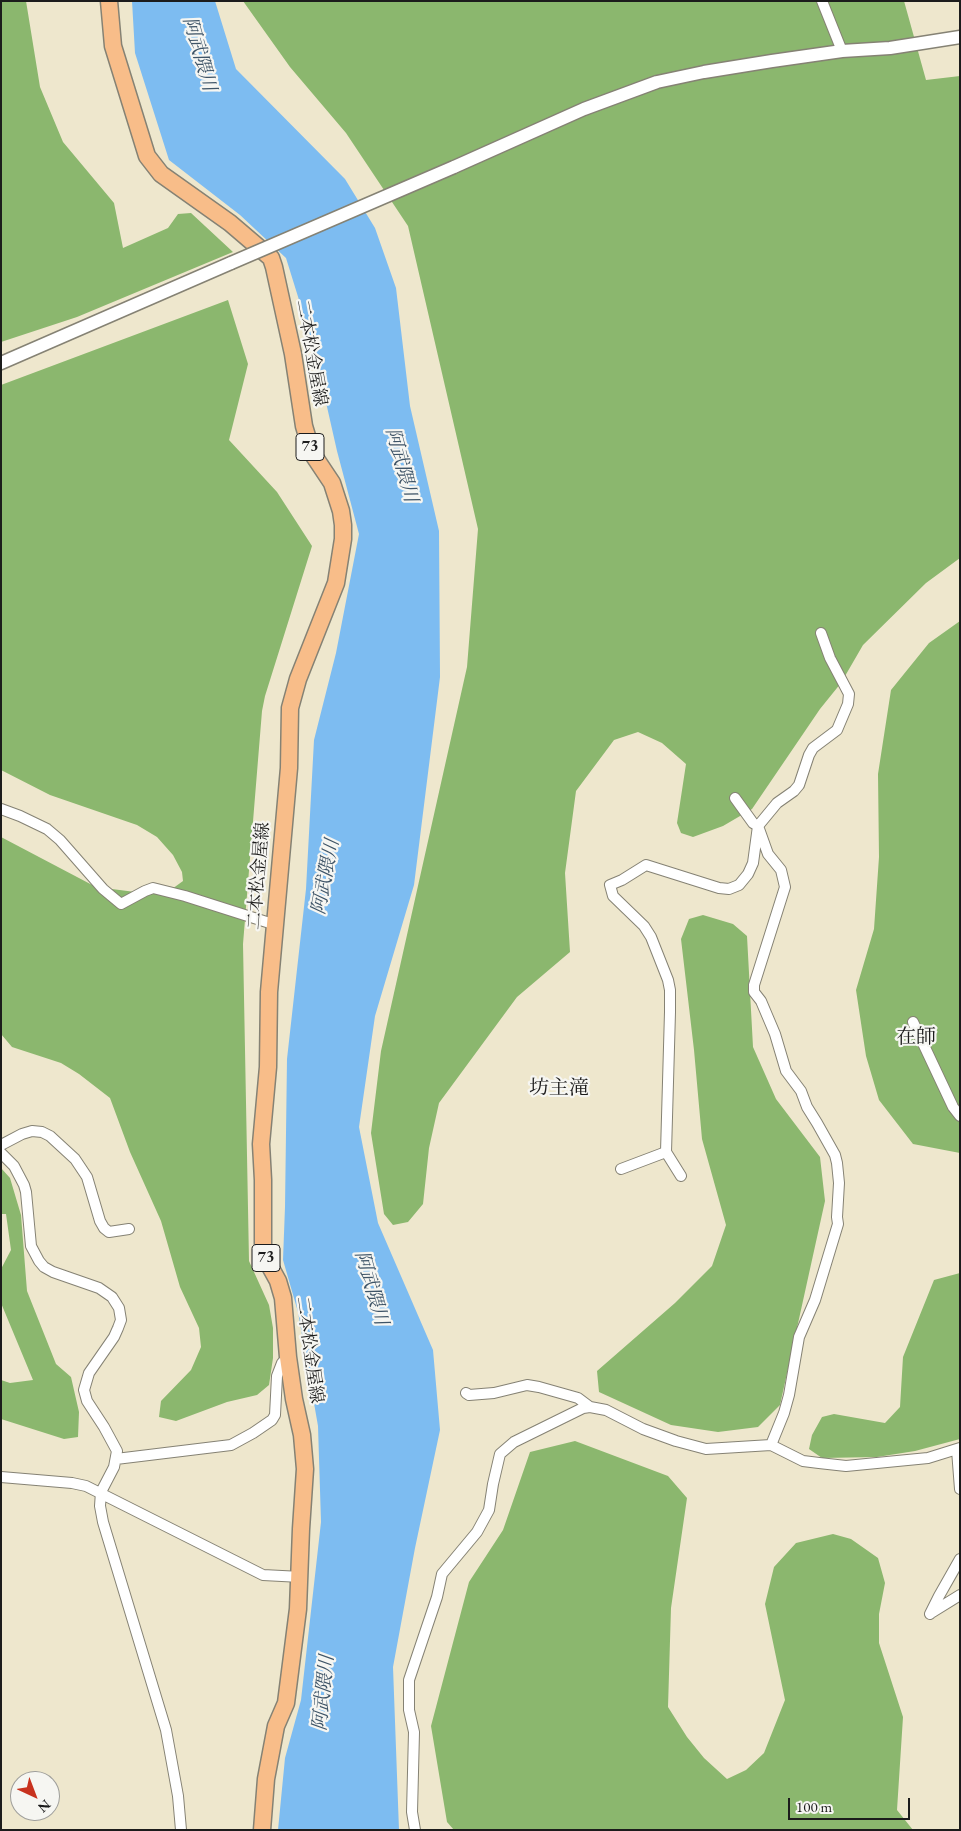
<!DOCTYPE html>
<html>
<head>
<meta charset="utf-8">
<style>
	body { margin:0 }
	#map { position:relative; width:961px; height:1831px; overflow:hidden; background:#eee7cd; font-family:"EB Garamond",serif }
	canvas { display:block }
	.frame { position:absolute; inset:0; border:2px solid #1c1c1c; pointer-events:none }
	.north { position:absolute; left:10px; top:1771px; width:50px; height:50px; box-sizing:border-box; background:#f6f6f2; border:1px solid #9f9f9c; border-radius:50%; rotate:137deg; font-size:14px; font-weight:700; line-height:20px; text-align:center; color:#1c1c1c }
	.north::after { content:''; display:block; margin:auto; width:18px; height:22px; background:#c8321e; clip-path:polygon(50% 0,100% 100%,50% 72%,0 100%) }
	.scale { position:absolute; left:788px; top:1798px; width:122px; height:22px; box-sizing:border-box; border:2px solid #1c1c1c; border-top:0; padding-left:6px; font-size:15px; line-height:18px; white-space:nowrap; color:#1c1c1c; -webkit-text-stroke:4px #f6f6f2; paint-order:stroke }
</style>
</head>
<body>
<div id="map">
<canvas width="961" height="1831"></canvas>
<div class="frame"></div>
<div class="north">N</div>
<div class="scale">100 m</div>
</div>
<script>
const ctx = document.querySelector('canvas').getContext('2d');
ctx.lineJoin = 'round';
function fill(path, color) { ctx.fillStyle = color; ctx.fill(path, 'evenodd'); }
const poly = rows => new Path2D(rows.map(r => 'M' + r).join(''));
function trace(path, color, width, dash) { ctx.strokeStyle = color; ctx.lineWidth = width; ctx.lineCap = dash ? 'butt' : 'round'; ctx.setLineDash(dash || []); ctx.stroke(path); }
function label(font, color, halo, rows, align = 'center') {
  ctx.font = font + ' "EB Garamond","Noto Serif JP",serif'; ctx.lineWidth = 4.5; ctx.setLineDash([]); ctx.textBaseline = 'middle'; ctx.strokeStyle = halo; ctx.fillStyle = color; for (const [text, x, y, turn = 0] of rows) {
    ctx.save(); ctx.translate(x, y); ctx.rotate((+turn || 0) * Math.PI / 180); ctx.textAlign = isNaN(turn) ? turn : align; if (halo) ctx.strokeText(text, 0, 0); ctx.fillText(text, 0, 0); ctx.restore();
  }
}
fill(poly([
	[1,1,26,1,40,87,63,142,114,203,123,248,168,228,178,214,191,213,233,252,77,317,1,342],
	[243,1,904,1,926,80,960,76,960,558,926,583,863,645,841,683,820,709,752,809,723,826,693,837,681,833,677,823,686,764,662,743,638,732,614,740,576,791,565,873,570,952,517,997,439,1103,429,1148,423,1204,408,1222,393,1225,384,1214,371,1133,381,1051,467,667,478,529,408,226,346,133,290,67],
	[228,300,248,364,229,440,277,492,312,546,265,696,262,711,243,944,249,1261,269,1305,273,1328,273,1358,269,1385,257,1395,227,1402,176,1421,159,1417,161,1401,191,1370,201,1347,199,1328,180,1287,161,1221,130,1152,110,1098,79,1074,61,1063,12,1047,1,1034,1,837,96,887,151,894,172,889,183,881,182,872,173,855,157,837,137,825,50,795,1,770,1,385],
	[960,621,960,1153,913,1144,879,1100,866,1056,856,990,874,929,879,857,878,774,891,690,929,643],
	[703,915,733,924,747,936,753,1047,776,1099,820,1157,825,1201,780,1405,758,1427,718,1432,671,1425,599,1392,597,1371,675,1303,712,1266,726,1225,702,1139,694,1050,681,939,689,919],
	[1,1168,10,1178,21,1215,27,1291,56,1364,71,1377,79,1412,78,1437,64,1439,1,1419,1,1380,10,1383,33,1380,1,1303,1,1269,11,1250,6,1214,1,1214],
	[960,1273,960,1439,915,1451,877,1457,822,1458,809,1449,812,1435,822,1417,834,1414,885,1423,900,1407,903,1357,934,1280],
	[575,1441,668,1476,687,1498,671,1608,668,1707,687,1737,704,1758,727,1779,746,1770,764,1753,785,1700,765,1604,774,1567,796,1543,833,1534,851,1539,878,1558,885,1583,879,1614,879,1643,903,1717,897,1810,913,1830,454,1830,447,1822,431,1726,469,1582,503,1530,530,1452]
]), '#8bb76e');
fill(poly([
	[132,1,215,1,236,69,345,179,375,228,396,288,410,406,439,531,440,677,414,885,375,1016,359,1127,378,1223,433,1350,440,1430,415,1548,393,1667,399,1830,278,1830,285,1758,301,1700,321,1522,318,1426,298,1312,283,1260,285,1207,287,1059,306,889,314,740,336,653,359,534,337,451,313,345,286,258,240,215,169,160,135,53]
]), '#7dbcf1');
const minor = poly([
	[822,1,842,51],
	[1,809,20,816,47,829,60,840,103,889,121,904,145,891,153,888,185,896,276,925],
	[913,1022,953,1107,960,1116],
	[1,1145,22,1134,32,1131,42,1132,50,1136,75,1159,87,1177,100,1221,104,1228,109,1232,129,1229],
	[1,1153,14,1166,24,1185,26,1192,31,1246,39,1261,44,1267,53,1272,99,1288,112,1297,119,1308,121,1320,118,1328,114,1337,89,1373,84,1390,87,1401,104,1427,117,1451,114,1467,101,1492,100,1506,103,1522,166,1730,178,1796,181,1830],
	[621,1169,666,1152],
	[681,1176,666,1152,670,1012,670,990,668,980,651,937,644,926,613,896,610,885,622,880,646,865,719,888,729,889,739,885,748,874,753,863,758,826,753,823,735,798],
	[466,1393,469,1395,494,1393,527,1385,539,1387,578,1398,590,1407],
	[771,1445,784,1413,789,1395,799,1337,815,1300,838,1224,837,1217,839,1183,837,1163,835,1155,817,1123,807,1107,801,1091,786,1071,775,1034,761,1001,754,992,754,985,785,887,781,870,768,854,758,826,777,803,794,791,799,785,809,755,813,748,837,730,848,704,849,694,830,658,821,633],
	[957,1450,960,1489],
	[116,1459,231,1445,253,1433,272,1420,275,1415,277,1376,282,1363,288,1357],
	[1,1477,72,1483,86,1486,263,1575,301,1577],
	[931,1613,960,1595],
	[930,1614,939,1596,960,1559],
	[415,1830,412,1812,414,1732,409,1710,409,1680,437,1597,442,1574,477,1532,489,1510,493,1484,500,1454,514,1442,583,1408,590,1407,606,1410,643,1429,676,1441,706,1449,771,1445,803,1461,819,1463,846,1466,928,1458,960,1448]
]);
const tertiary = poly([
	[454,167,584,109,657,82,704,72,772,61,842,51,890,48,960,37],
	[1,363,231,263]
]);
const primary = poly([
	[109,1,113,46,147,156,161,174,230,223,271,258,274,267,293,354,304,426,312,453,332,483,341,511,343,525,343,539,336,583,298,679,290,708,289,768,269,992,268,1067,261,1144,263,1180,263,1248,267,1261,278,1281,283,1298,288,1357,294,1399,302,1435,305,1469,301,1529,298,1609,286,1703,276,1726,266,1779,262,1830]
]);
trace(minor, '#858274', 12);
trace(tertiary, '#858274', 15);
trace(primary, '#858274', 19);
trace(minor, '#fff', 10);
trace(tertiary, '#fff', 12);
trace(primary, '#f8bd89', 16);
const tertiaryBridge = poly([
	[231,263,454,167]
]);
trace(tertiaryBridge, '#858274', 15, []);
trace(tertiaryBridge, '#fff', 12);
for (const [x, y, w] of [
	[310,447,28],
	[266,1258,28]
]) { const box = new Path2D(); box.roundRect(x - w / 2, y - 13.5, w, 27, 4); ctx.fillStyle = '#f6f6f2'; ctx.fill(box); trace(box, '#1c1c1c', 1); }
label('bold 16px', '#1c1c1c', null, [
	["73",310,447],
	["73",266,1258]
]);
label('18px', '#1c1c1c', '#f6f6f2', [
	["二本松金屋線",311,353,80],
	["二本松金屋線",259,876,-85],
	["二本松金屋線",309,1350,82]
]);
label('italic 19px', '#3e5467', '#f6f6f2', [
	["阿武隈川",199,54,74],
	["阿武隈川",401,465,75],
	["阿武隈川",326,877,-79],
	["阿武隈川",371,1288,74],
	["阿武隈川",324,1693,-84]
]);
label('20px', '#1c1c1c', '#f6f6f2', [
	["在師",916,1038],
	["坊主滝",559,1089]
]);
</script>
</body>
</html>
